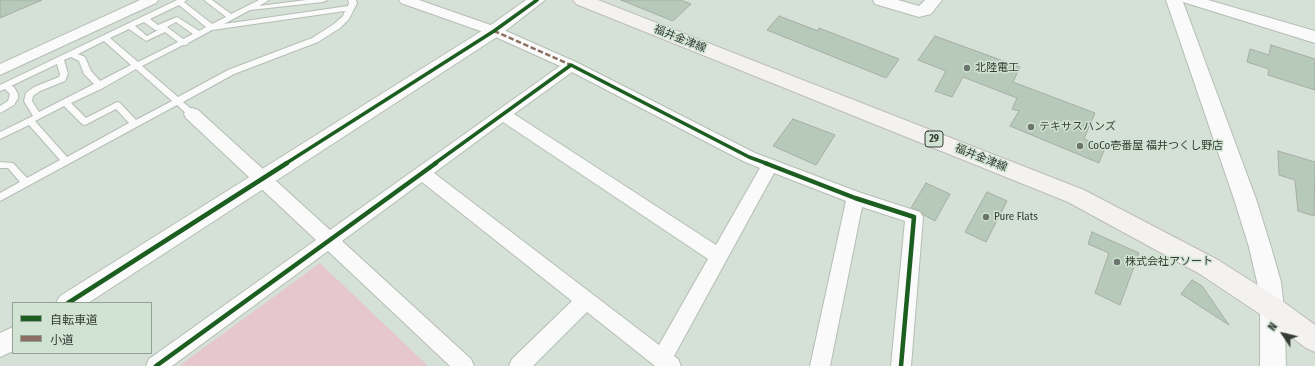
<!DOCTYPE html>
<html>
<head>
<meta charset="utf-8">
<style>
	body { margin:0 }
	#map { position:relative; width:1315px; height:366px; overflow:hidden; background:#d5e0d6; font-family:"Fira Sans Condensed","Noto Sans JP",sans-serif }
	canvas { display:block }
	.legend { position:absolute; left:12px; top:302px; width:140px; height:52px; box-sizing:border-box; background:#d1e4d3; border:1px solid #92a194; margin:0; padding:5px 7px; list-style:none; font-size:12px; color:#343c35 }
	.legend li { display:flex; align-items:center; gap:8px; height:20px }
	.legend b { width:20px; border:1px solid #92a194 }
	.north { position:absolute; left:1263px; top:314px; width:40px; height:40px; -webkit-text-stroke:3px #d1e4d3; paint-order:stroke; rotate:305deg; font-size:11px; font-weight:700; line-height:16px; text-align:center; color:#343c35 }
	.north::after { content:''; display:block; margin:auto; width:14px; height:18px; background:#343c35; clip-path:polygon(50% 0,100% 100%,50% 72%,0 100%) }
</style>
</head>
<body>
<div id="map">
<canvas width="1315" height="366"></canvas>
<ul class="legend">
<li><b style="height:5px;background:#1b5e20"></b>自転車道</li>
<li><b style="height:5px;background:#8d6e63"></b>小道</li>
</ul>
<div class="north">N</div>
</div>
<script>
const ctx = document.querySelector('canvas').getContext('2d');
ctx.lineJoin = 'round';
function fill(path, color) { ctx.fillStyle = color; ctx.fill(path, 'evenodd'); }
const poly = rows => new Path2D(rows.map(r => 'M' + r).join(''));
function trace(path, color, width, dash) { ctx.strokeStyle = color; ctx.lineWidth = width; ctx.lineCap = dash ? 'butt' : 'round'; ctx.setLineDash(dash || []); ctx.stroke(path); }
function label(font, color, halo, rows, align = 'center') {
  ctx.font = font + ' "Fira Sans Condensed","Noto Sans JP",sans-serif'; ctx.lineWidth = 3; ctx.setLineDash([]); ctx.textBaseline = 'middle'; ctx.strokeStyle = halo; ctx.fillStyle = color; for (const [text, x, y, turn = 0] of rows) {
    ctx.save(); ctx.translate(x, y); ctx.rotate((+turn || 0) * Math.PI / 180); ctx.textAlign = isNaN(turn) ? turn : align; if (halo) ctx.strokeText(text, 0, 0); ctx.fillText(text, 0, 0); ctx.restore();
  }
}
fill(poly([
	[320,263,428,366,179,366]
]), '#e5c7cd');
const building = poly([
	[0,0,42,0,0,18,0,0],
	[621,0,681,0,691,4,673,21,621,0],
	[779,16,818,31,819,28,899,59,886,78,767,30,779,16],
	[935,36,1020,67,1013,82,1095,113,1084,139,1105,148,1099,163,1010,126,1019,111,1012,109,1017,98,963,77,952,97,935,91,946,71,918,60,935,36],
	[1271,45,1315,59,1315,90,1268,75,1269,69,1247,62,1250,49,1269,55,1271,45],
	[793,119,835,135,816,165,773,146,793,119],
	[1278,151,1315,162,1314,216,1298,211,1295,180,1279,175,1278,151],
	[926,183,950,194,935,221,924,215,920,211,911,208,926,183],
	[987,192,1007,201,986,242,965,232,987,192],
	[1092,232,1139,253,1120,305,1095,293,1109,253,1088,244,1092,232],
	[1192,280,1202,286,1229,325,1181,294,1192,280]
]);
fill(building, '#b7c9b9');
trace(building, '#a6ada6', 1);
const service = poly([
	[177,0,187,0,184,2,212,24,226,17,204,0,212,0,231,14,259,0,269,0,259,6,306,0,327,0,323,2,250,10,224,24,348,6,349,3,348,0,356,0,357,3,349,19,340,28,318,42,234,74,183,102,195,112,196,114,195,116,189,116,177,105,0,201,0,193,20,182,8,168,0,168,0,162,13,163,27,178,60,160,29,125,0,139,0,132,33,116,24,101,26,93,34,87,59,77,60,74,57,64,11,86,14,87,18,94,18,98,14,105,0,113,0,106,8,101,10,94,5,89,0,91,0,85,177,0],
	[179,5,206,27,199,31,177,17,158,25,150,19,179,5],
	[345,11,343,16,334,24,312,38,228,70,178,97,142,66,183,45,187,45,188,43,212,30,345,11],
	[144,22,155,30,158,30,147,36,135,26,144,22],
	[176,22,193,34,183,39,167,27,176,22],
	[129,29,146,41,165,32,178,42,138,62,110,38,129,29],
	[104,41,131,65,100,81,91,71,85,57,78,54,104,41],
	[71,57,79,61,84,74,94,84,39,112,32,101,33,96,40,91,65,81,68,74,64,60,71,57],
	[136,69,172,101,136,120,120,103,117,102,86,118,71,103,103,88,136,69],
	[64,106,82,124,85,125,116,109,129,123,67,157,35,121,64,106]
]);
const minor = poly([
	[140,0,158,0,156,3,0,75,0,64,140,0],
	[399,0,419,0,499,28,576,62,755,153,861,193,920,212,923,217,911,366,891,366,905,221,862,207,830,366,810,366,846,201,774,173,674,356,678,359,681,366,655,366,587,312,533,366,509,366,512,359,572,301,422,182,342,241,471,359,474,366,450,366,328,251,172,366,146,366,149,359,316,240,186,118,184,114,186,110,192,108,198,110,330,230,560,66,489,34,401,3,399,0],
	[572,72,743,161,760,168,716,245,514,114,572,72],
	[503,122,708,259,659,345,434,173,503,122]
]);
const tertiary = poly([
	[526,0,545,0,500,35,88,303,56,303,60,296,488,27,526,0],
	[873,0,898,0,919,6,925,0,942,0,931,14,919,17,875,4,873,0],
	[1166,0,1208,0,1315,31,1315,43,1183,2,1256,199,1271,247,1281,282,1284,308,1286,366,1260,366,1260,308,1257,282,1249,247,1234,199,1166,0],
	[13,327,13,351,0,357,0,333,13,327]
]);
const primary = poly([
	[573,0,598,0,1084,190,1218,260,1281,300,1315,325,1315,352,1306,348,1263,316,1200,274,1068,202,576,4,573,0]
]);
trace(service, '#b5bdb5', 2);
trace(minor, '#b5bdb5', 2);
trace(tertiary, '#b5bdb5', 2);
trace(primary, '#bebcb9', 2);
fill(service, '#f9faf9');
fill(minor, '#f9faf9');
fill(tertiary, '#f9faf9');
fill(primary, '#f4f2f1');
trace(poly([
	[494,31,571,65]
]), '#8d6e63', 2.5, [5.5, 2.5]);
trace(poly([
	[285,164,494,31,537,0],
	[434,164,571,65,749,157,768,164]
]), '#1b5e20', 3.5);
trace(poly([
	[765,163,855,198,914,217,901,366],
	[68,303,287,163],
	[156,366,436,163]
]), '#1b5e20', 4.5);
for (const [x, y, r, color] of [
	[967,68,4,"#6c756d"],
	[1031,127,4,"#6c756d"],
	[1080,146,4,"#6c756d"],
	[986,217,4,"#6c756d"],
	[1117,262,4,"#6c756d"]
]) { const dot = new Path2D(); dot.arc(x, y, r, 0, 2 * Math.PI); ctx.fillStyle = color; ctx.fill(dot); trace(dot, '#d1e4d3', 1.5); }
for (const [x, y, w] of [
	[934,139,18]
]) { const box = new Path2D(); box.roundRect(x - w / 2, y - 8, w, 16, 3); ctx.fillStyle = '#d1e4d3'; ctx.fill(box); trace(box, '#343c35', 1); }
label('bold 10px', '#343c35', null, [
	["29",934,139]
]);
label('11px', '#343c35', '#d1e4d3', [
	["福井金津線",680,39,22],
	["福井金津線",981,158,22]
]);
label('11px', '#343c35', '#d1e4d3', [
	["北陸電工",975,68],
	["テキサスハンズ",1039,127],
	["CoCo壱番屋 福井つくし野店",1088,146],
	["Pure Flats",994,217],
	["株式会社アソート",1125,262]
], 'left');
</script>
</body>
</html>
